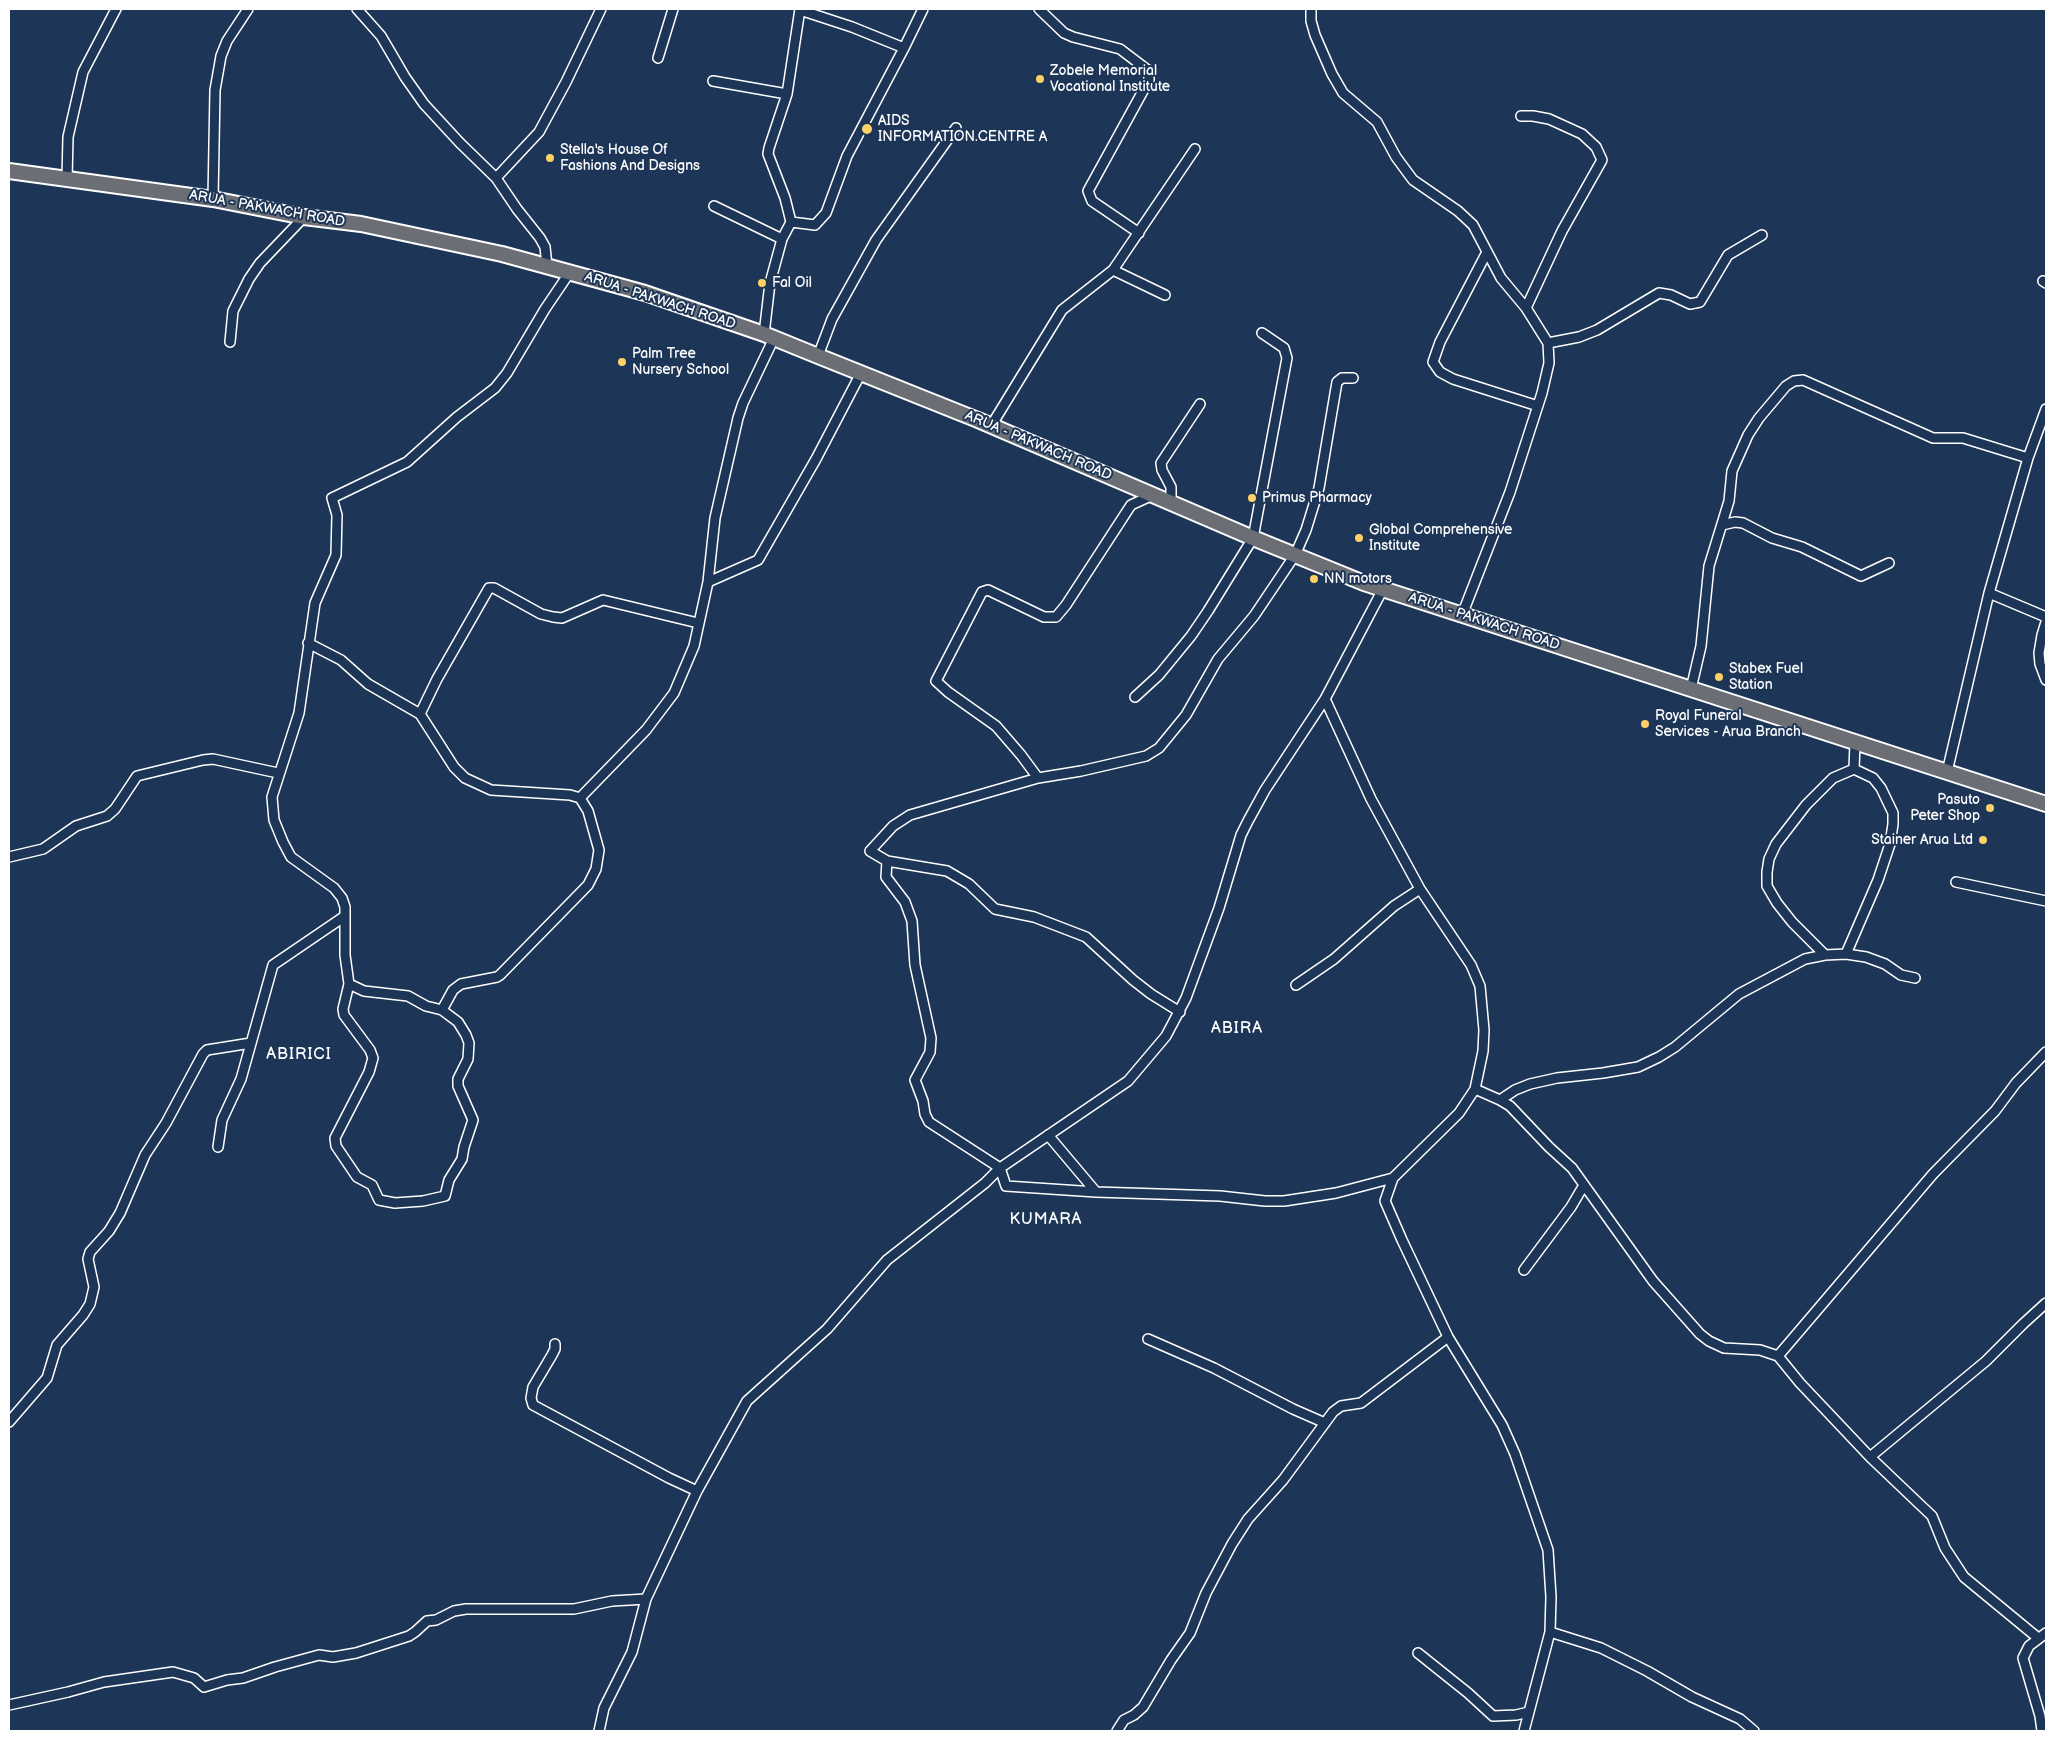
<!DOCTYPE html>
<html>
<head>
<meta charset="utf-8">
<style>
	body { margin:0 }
	#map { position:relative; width:2055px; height:1740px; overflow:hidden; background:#1d3557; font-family:"Balsamiq Sans",sans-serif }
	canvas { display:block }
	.frame { position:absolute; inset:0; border:10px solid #fff; pointer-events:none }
</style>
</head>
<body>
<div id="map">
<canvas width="2055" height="1740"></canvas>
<div class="frame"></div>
</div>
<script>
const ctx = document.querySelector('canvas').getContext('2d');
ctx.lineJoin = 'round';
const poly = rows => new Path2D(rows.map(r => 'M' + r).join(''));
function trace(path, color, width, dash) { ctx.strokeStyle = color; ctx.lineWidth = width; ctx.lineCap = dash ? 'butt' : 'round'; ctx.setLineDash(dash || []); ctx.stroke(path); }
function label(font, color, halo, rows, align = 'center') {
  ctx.font = font + ' "Balsamiq Sans",sans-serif'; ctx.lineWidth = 4; ctx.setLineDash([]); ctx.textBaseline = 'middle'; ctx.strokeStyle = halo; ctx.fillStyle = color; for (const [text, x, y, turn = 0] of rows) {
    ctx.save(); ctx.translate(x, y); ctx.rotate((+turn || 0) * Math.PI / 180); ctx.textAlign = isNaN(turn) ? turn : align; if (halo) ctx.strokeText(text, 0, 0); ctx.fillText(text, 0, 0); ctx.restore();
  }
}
const minor = poly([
	[357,9,381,36,405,77,424,104,460,143,496,178],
	[1039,9,1064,33,1073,37,1120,49,1149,71,1149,80,1088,191,1092,201,1139,233],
	[1311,9,1311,21,1315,35,1332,74,1343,93,1377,122,1396,157,1413,180,1458,211,1473,225,1501,278,1526,308,1548,343,1549,363,1542,393,1510,492,1462,615],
	[904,48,923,9],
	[658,58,673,9],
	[713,81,787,94],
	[1521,116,1533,116,1549,119,1582,134,1596,147,1602,160,1562,231,1526,308],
	[67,179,68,137,83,72,116,9],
	[213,199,215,90,221,56,227,41,248,9],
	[714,206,782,239],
	[791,222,785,198,768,154,769,148,787,94,800,9],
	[1487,252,1440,342,1433,362,1440,372,1453,379,1538,406],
	[547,266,545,247,540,238,517,209,496,178,539,132,566,82,601,9],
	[1113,270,1165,295],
	[2043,281,2046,283],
	[764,334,770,283,782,239,791,222,815,225,826,213,847,156,904,48,852,27,800,10],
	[230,342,233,311,249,279,260,263,304,217],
	[1548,343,1579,337,1597,330,1659,293,1671,295,1690,304,1700,302,1728,255,1762,235],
	[818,356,832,319,876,240,956,128],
	[991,426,1062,310,1113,270,1195,149],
	[1171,502,1171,487,1162,470,1161,463,1200,404],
	[1722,525,1735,522,1743,523,1772,538,1802,547,1861,576,1889,563],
	[708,582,758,560,816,459,861,373],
	[1989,593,2046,617],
	[2046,622,2042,635,2039,653,2040,664,2046,680],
	[308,643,341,660,368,684,420,714,454,767,465,778,491,790,570,795,580,798,588,811,599,850,596,869,588,885,500,975,497,977,461,984,453,990,442,1010],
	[1691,689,1701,646,1709,566,1729,501,1732,471,1748,435,1759,418,1786,386,1794,381,1803,380,1933,438,1963,438,2028,458],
	[1135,697,1159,675,1191,636,1208,611,1253,538,1287,358,1284,348,1262,333],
	[1325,699,1371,799,1420,889,1471,965,1480,986,1484,1030,1483,1051,1475,1089,1459,1113,1393,1178,1385,1201,1402,1240,1448,1337,1502,1425,1515,1454,1548,1550,1551,1597,1550,1632,1524,1731],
	[420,714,437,679,489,588,494,588,541,614,553,617,562,618,603,600,698,623],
	[1947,772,1989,593,2028,458,2046,409],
	[1038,778,1021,755,996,726,948,692,936,681,982,592,988,590,1044,617,1056,617,1066,605,1131,505,1153,495],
	[580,798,646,730,674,693,694,646,708,582,715,518,738,418,743,403,774,338],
	[9,857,43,849,76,826,107,816,115,809,137,776,203,760,213,759,278,773],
	[887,861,886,877,905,902,912,921,915,965,931,1038,930,1052,915,1080,923,1101,925,1114,929,1122,1000,1168,1006,1186,1096,1192,1220,1196,1265,1201,1284,1201,1336,1193,1393,1178],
	[1956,882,2046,901],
	[1846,954,1878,880,1890,844,1893,824,1893,813,1881,788,1873,778,1854,769,1855,743],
	[1825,955,1792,922,1777,903,1767,886,1767,872,1769,859,1776,844,1806,805,1833,778,1854,769],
	[349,984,364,991,408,996,426,1006,442,1010,458,1022,466,1035,469,1043,468,1059,458,1079,458,1086,473,1120,464,1147,462,1159,449,1180,445,1196,423,1201,395,1203,379,1200,372,1185,357,1177,336,1146,335,1138,369,1072,373,1058,370,1050,344,1015,343,1009,349,984,345,955,345,907,342,898,334,888,291,857,283,842,274,820,272,797,299,713,315,603,336,555,337,515,332,498,407,462,457,417,495,388,507,373,545,309,570,272],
	[1296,985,1334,959,1394,906,1420,889],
	[1180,1012,1151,994,1133,980,1086,937,1034,917,995,909,969,884,947,871,887,861,870,851,893,826,910,815,1038,778,1081,771,1146,756,1159,748,1186,715,1218,659,1254,616,1295,555,1306,530,1319,488,1337,382,1342,378,1353,378],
	[1475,1089,1500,1100,1510,1106,1549,1147,1572,1168,1653,1281,1700,1334,1709,1341,1724,1348,1760,1350,1778,1356,1800,1383,1870,1457,1932,1516,1945,1548,1964,1577,2038,1638],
	[1500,1100,1515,1090,1530,1084,1557,1078,1603,1073,1638,1067,1659,1057,1675,1047,1739,994,1805,959,1825,955,1846,954,1866,957,1885,964,1901,975,1915,978],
	[1048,1135,1096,1192],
	[218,1147,222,1120,241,1079,273,965,345,916],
	[1524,1270,1571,1207,1584,1185],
	[1148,1339,1214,1368,1293,1409,1325,1423],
	[555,1344,555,1349,552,1355,533,1387,531,1398,533,1405,669,1478,697,1491],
	[1778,1356,1933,1174,1995,1111,2016,1083,2046,1052],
	[9,1422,47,1378,57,1345,83,1315,90,1304,94,1287,88,1259,90,1252,109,1231,120,1213,145,1155,166,1123,203,1054,207,1050,251,1043],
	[1870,1457,1986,1361,2023,1324,2046,1303],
	[1550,1632,1601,1648,1647,1671,1692,1697,1740,1719,1754,1731],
	[1418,1653,1468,1693,1493,1716,1516,1715,1529,1712],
	[9,1705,68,1692,104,1682,173,1672,194,1678,204,1687,227,1680,243,1678,275,1667,319,1655,333,1657,356,1653,409,1636,415,1632,427,1621,436,1620,454,1611,466,1609,574,1609,612,1601,646,1599],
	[599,1731,604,1708,632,1652,646,1599,697,1491,747,1401,827,1329,887,1260,985,1183,1000,1168,1128,1081,1166,1036,1186,998,1219,908,1241,835,1248,821,1265,790,1325,699,1383,589],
	[1117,1731,1124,1720,1134,1715,1143,1707,1171,1660,1190,1633,1206,1593,1232,1544,1248,1519,1283,1480,1333,1412,1341,1406,1361,1403,1448,1337],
	[2042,1731,2040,1716,2023,1658,2029,1646,2046,1633]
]);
const primary = poly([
	[9,171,213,199,304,217,361,224,502,254,645,293,764,334,818,356,978,420,1253,538,1364,583,2046,804]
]);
trace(minor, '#fff', 12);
trace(primary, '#fff', 18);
trace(minor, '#1d3557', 9);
trace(primary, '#6b6f75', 14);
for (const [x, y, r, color] of [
	[1040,79,5,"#ffd166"],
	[867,129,6,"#ffd166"],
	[550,158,5,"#ffd166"],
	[762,283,5,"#ffd166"],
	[622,362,5,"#ffd166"],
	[1252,498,5,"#ffd166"],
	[1359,538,5,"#ffd166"],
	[1314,579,5,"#ffd166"],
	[1719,677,5,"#ffd166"],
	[1645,724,5,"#ffd166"],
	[1990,808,5,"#ffd166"],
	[1983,840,5,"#ffd166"]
]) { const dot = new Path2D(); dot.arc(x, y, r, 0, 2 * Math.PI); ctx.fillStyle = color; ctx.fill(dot); trace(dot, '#1d3557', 2); }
label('14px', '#fff', '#1d3557', [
	["Zobele Memorial",1050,71],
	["Vocational Institute",1050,87],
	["AIDS",878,121],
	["INFORMATION.CENTRE A",878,137],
	["Stella's House Of",560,150],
	["Fashions And Designs",560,166],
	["Fal Oil",772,283],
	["Palm Tree",632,354],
	["Nursery School",632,370],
	["Primus Pharmacy",1262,498],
	["Global Comprehensive",1369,530],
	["Institute",1369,546],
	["NN motors",1324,579],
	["Stabex Fuel",1729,669],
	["Station",1729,685],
	["Royal Funeral",1655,716],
	["Services - Arua Branch",1655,732],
	["Pasuto",1980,800,"right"],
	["Peter Shop",1980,816,"right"],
	["Stainer Arua Ltd",1973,840,"right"]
], 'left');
label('14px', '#fff', '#1d3557', [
	["ARUA - PAKWACH ROAD",267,209,10],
	["ARUA - PAKWACH ROAD",660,301,18],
	["ARUA - PAKWACH ROAD",1038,446,23],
	["ARUA - PAKWACH ROAD",1484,622,18]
]);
ctx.letterSpacing = '1px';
label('16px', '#fff', '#1d3557', [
	["ABIRA",1237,1029],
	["ABIRICI",299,1055],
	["KUMARA",1046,1220]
]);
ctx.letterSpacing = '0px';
</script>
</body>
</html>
